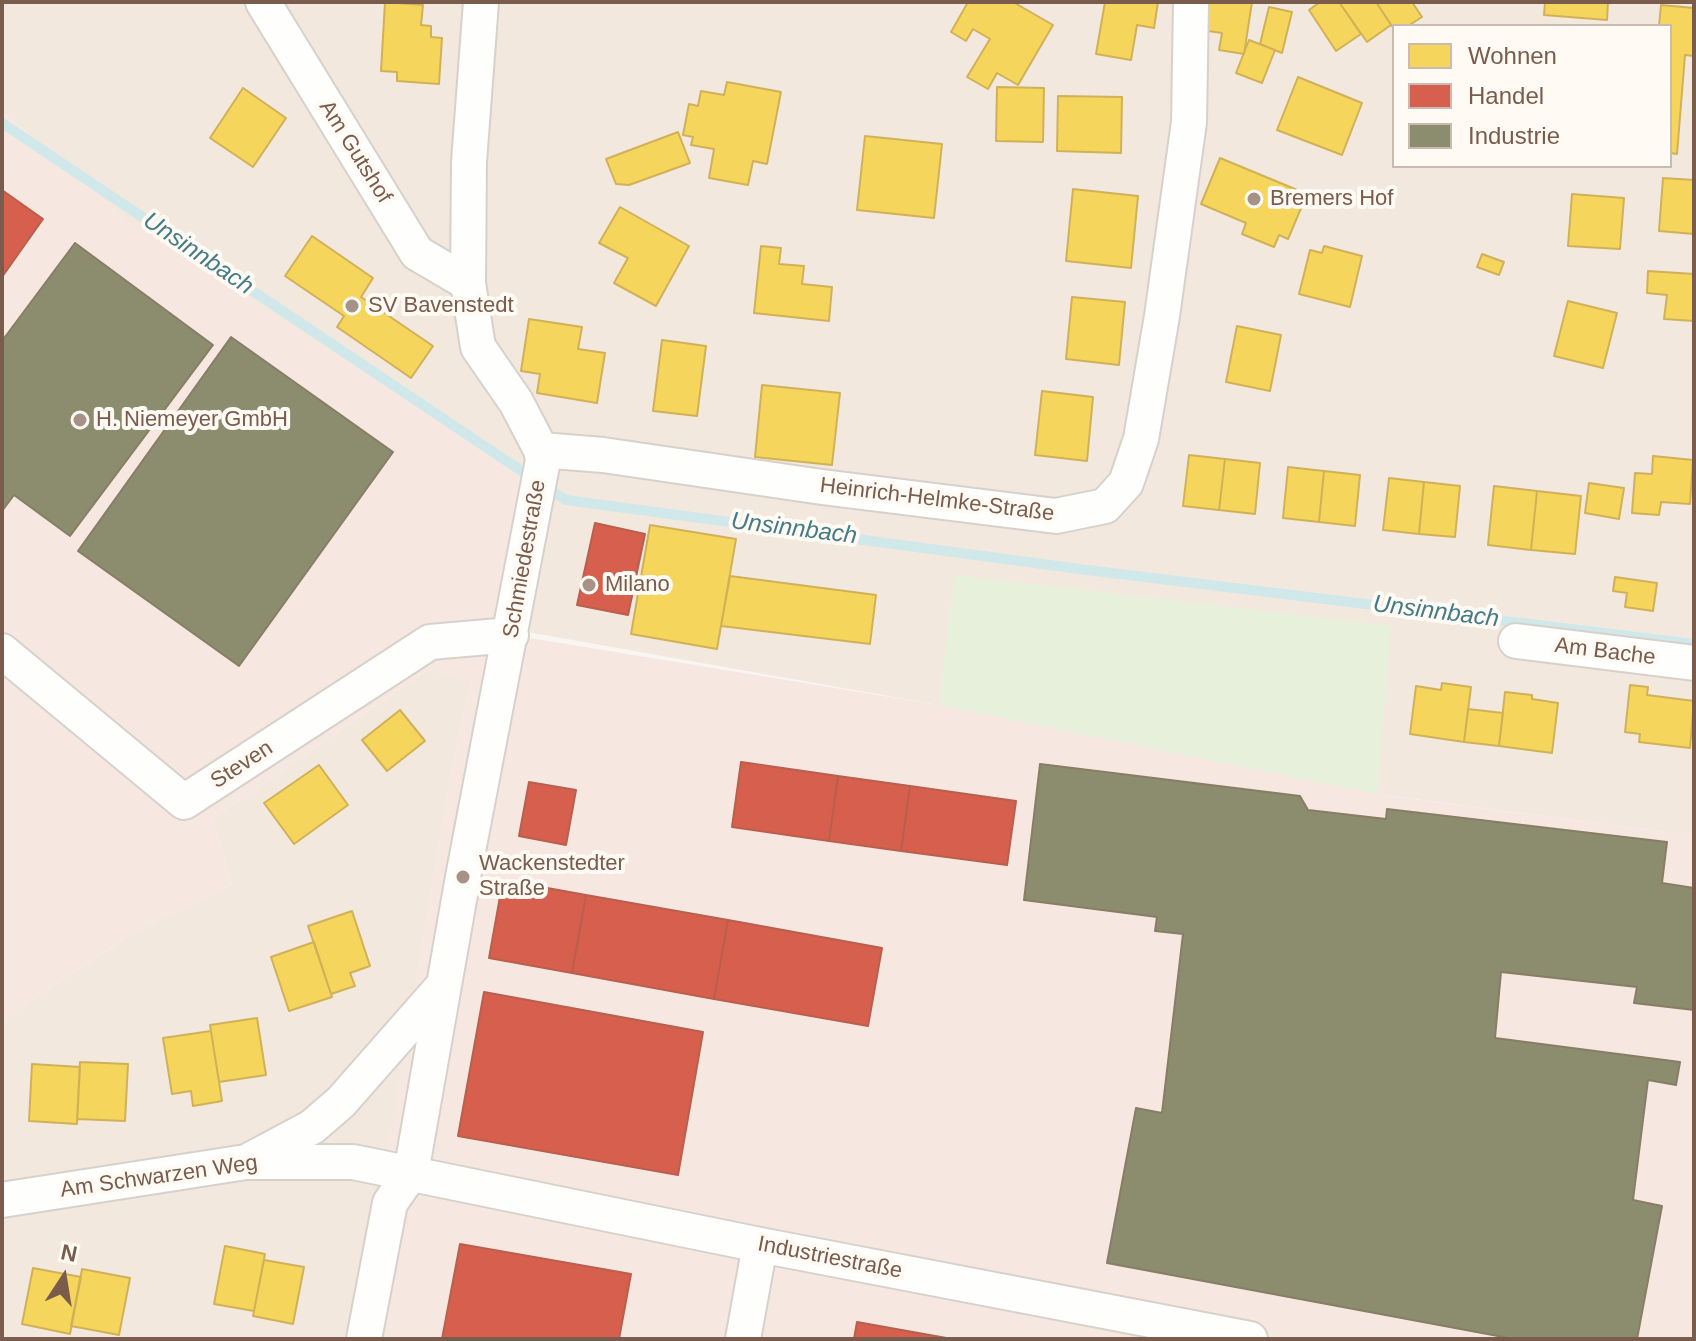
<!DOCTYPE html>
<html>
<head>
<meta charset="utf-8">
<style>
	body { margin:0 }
	#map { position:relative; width:1696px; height:1341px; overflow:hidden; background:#f9f5f0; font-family:Helvetica,sans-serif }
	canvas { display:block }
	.frame { position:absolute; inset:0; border:4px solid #7a5c4d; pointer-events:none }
	.legend { position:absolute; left:1392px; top:24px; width:280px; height:144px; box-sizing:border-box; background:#fffaf3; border:2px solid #cabbb1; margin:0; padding:10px 14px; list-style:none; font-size:24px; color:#7a5c4d }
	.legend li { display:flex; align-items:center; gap:16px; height:40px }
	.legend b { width:40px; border:2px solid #cabbb1 }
	.north { position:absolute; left:24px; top:1237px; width:80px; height:80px; -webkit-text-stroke:6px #fffaf3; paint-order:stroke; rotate:12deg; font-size:22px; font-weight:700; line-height:32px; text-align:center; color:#7a5c4d }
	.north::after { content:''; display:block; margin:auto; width:28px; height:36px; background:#7a5c4d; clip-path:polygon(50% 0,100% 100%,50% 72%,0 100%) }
</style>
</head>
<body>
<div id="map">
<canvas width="1696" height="1341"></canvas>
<div class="frame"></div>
<ul class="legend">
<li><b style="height:22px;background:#f6d55c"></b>Wohnen</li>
<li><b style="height:22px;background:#d6604d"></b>Handel</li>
<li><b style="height:22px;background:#8c8c6e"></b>Industrie</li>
</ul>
<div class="north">N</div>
</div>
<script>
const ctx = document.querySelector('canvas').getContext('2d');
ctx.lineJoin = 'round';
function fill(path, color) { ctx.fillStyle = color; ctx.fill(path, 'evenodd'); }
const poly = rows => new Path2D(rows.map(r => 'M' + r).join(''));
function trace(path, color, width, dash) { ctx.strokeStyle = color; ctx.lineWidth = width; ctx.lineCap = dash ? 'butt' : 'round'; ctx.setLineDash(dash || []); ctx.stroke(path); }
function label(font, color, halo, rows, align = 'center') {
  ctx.font = font + ' Helvetica,sans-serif'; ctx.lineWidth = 8; ctx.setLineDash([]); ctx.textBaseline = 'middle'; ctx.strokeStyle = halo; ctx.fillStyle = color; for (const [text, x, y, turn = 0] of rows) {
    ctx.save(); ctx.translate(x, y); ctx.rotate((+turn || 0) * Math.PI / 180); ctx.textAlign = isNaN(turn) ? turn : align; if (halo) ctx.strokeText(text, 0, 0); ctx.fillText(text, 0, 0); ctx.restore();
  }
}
fill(poly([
	[2,2,1694,2,1694,836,1377,794,939,705,488,625,123,218,2,112],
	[1394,26,1670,26,1670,166,1394,166],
	[427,670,471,680,450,779,357,1339,2,1339,2,1019,146,925,232,884,212,819]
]), '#f2e8de');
fill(poly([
	[2,112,123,218,527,476,511,635,939,705,1390,796,1694,836,1694,1339,356,1339,450,779,471,680,427,670,212,819,232,884,146,925,2,1019]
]), '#f6e8e1');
fill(poly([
	[954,575,1391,626,1377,794,939,705]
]), '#e7f0db');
const homes = poly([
	[385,2,423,5,421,25,431,26,431,37,442,38,439,84,397,81,397,72,381,71,385,2],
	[968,2,1013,2,1053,25,1018,85,997,73,988,89,967,77,990,39,973,29,966,41,951,32,968,2],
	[1105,2,1158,2,1154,28,1137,25,1131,60,1096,54,1105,2],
	[1206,2,1252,2,1244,54,1219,50,1222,33,1201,30,1206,2],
	[1320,2,1339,2,1361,34,1336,51,1309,10,1320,2],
	[1339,2,1376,2,1391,25,1367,42,1339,2],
	[1376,2,1412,2,1422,17,1408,26,1394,26,1394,29,1376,2],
	[1545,2,1608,2,1607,20,1544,15,1545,2],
	[1661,5,1694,8,1694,56,1685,55,1677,154,1670,153,1670,26,1659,26,1661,5],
	[1269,7,1292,12,1282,53,1260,44,1269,7],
	[1249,40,1275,50,1262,83,1236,73,1249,40],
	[1298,77,1362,103,1342,155,1277,130,1298,77],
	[727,82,781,92,767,164,753,161,748,185,709,178,714,149,691,145,693,137,683,135,689,104,698,106,701,91,724,95,727,82],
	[997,87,1044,88,1043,142,996,141,997,87],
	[243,88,286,118,253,167,210,138,243,88],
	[1058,96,1122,97,1121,153,1057,151,1058,96],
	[678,132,690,163,629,185,616,184,606,159,678,132],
	[865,136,942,144,934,218,857,210,865,136],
	[1220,158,1307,194,1288,239,1279,235,1274,247,1242,234,1246,223,1201,204,1220,158],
	[1663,178,1694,180,1694,234,1659,231,1663,178],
	[1073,189,1138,196,1131,268,1066,261,1073,189],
	[1572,194,1624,198,1620,249,1568,246,1572,194],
	[620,207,689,246,656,306,614,283,628,258,599,243,620,207],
	[312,236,373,278,361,297,433,346,411,378,337,327,344,316,285,276,312,236],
	[761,246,781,248,779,264,804,266,802,284,832,287,829,321,754,313,761,246],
	[1324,246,1362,256,1350,307,1299,294,1310,250,1322,253,1324,246],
	[1482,254,1504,262,1499,275,1477,267,1482,254],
	[1648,271,1694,274,1694,321,1664,319,1667,295,1647,293,1648,271],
	[1072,297,1125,302,1119,365,1066,359,1072,297],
	[1568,301,1617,313,1603,368,1554,356,1568,301],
	[529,319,582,327,578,349,605,353,597,403,537,393,540,374,521,371,529,319],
	[1237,326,1281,335,1270,391,1226,382,1237,326],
	[662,340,706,346,697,416,653,411,662,340],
	[762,385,840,393,832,465,755,457,762,385],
	[1042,391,1093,397,1087,461,1035,455,1042,391],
	[1189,455,1225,459,1219,510,1183,506,1189,455],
	[1653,456,1693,460,1690,504,1661,502,1659,515,1632,513,1635,473,1652,474,1653,456],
	[1225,459,1260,463,1255,514,1219,510,1225,459],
	[1288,467,1324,471,1319,522,1283,518,1288,467],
	[1324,471,1360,475,1355,526,1319,522,1324,471],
	[1389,478,1424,482,1419,534,1383,530,1389,478],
	[1424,482,1460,486,1455,537,1419,534,1424,482],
	[1589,483,1624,488,1619,519,1585,513,1589,483],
	[1494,486,1537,491,1531,550,1488,545,1494,486],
	[1537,491,1581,496,1575,554,1531,550,1537,491],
	[650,525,736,539,717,649,631,634,650,525],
	[730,576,876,595,870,644,721,626,730,576],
	[1615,577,1657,583,1653,611,1625,607,1627,593,1613,591,1615,577],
	[1442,683,1471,687,1464,742,1410,734,1416,686,1441,690,1442,683],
	[1630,685,1648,687,1647,695,1694,701,1690,748,1639,742,1640,734,1625,732,1630,685],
	[1505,692,1532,695,1532,699,1558,703,1552,753,1499,746,1505,692],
	[1468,709,1503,713,1499,746,1464,742,1468,709],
	[400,710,425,741,387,771,362,740,400,710],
	[319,765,348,805,294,844,264,803,319,765],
	[352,911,370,966,350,973,355,986,331,994,308,926,352,911],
	[314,942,332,997,289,1011,271,957,314,942],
	[257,1018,266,1075,219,1082,210,1025,257,1018],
	[211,1031,222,1101,193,1106,191,1091,172,1094,163,1038,211,1031],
	[80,1062,128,1064,125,1121,77,1119,80,1062],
	[32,1064,80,1067,77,1124,29,1121,32,1064],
	[225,1246,265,1254,254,1311,214,1304,225,1246],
	[264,1260,304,1267,293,1324,253,1316,264,1260],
	[33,1268,81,1277,70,1334,22,1324,33,1268],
	[82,1269,130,1278,119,1335,71,1326,82,1269]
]);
fill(homes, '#f6d55c');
trace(homes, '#d1b158', 2);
const shops = poly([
	[2,190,43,219,2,277,2,190],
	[595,523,645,534,628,615,577,605,595,523],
	[741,762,838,776,829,841,732,827,741,762],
	[838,776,910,786,901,851,829,841,838,776],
	[529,782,576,790,566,845,519,836,529,782],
	[910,786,1016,801,1007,865,901,851,910,786],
	[503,880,586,895,572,973,489,958,503,880],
	[586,895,728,920,714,999,572,973,586,895],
	[728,920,882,948,868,1026,714,999,728,920],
	[484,992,703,1032,678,1175,458,1136,484,992],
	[460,1244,631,1274,619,1339,442,1339,460,1244],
	[857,1322,952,1339,854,1339,857,1322]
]);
fill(shops, '#d6604d');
trace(shops, '#ba5f4d', 2);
const industry = poly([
	[75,243,213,345,70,536,14,495,2,511,2,341,75,243],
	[231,337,393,452,239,666,78,551,231,337],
	[1040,764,1300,796,1308,810,1386,819,1387,809,1667,842,1662,883,1694,888,1694,1010,1634,1003,1637,987,1501,972,1495,1038,1680,1062,1676,1085,1648,1080,1633,1200,1662,1206,1637,1339,1514,1339,1107,1263,1136,1108,1162,1113,1183,934,1155,931,1157,917,1024,900,1040,764]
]);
fill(industry, '#8c8c6e');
trace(industry, '#877e64', 2);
trace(poly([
	[2,123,532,478],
	[545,487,566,500,1087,570,1694,644]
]), '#d0e8ea', 10);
const minor = poly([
	[263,2,417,253,468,283],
	[541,450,603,455,822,487,1056,516,1105,506,1126,483,1141,439,1162,316,1189,122,1191,2],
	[1516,641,1694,663],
	[2,651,184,802,430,642,511,635],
	[250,1160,312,1127,341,1102,443,986],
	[2,1200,246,1162,353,1162,760,1245,1250,1339],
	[364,1339,390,1203,411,1173,463,877,543,460,541,450,516,402,478,347,468,283,469,162,481,2],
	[743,1339,760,1245]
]);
trace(minor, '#d7d1cb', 38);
trace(minor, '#fefefd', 34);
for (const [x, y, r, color] of [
	[1254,199,8,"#a69286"],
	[352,306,8,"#a69286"],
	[80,420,8,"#a69286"],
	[589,585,8,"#a69286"],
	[463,877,8,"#a69286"]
]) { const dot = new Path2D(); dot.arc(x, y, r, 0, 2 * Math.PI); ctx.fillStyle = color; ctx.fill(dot); trace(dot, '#fffaf3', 3); }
label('22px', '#7a5c4d', '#fffaf3', [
	["Am Gutshof",355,152,58],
	["Heinrich-Helmke-Straße",937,500,7],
	["Schmiedestraße",525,559,-80],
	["Am Bache",1605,652,7],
	["Steven",242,765,-33],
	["Am Schwarzen Weg",159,1177,-8],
	["Industriestraße",830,1258,11]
]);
label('22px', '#7a5c4d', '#fffaf3', [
	["Bremers Hof",1270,199],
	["SV Bavenstedt",368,306],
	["H. Niemeyer GmbH",96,420],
	["Milano",605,585],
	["Wackenstedter",479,864],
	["Straße",479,889]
], 'left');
label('italic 24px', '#437c86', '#fffaf3', [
	["Unsinnbach",198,254,34],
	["Unsinnbach",794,529,7],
	["Unsinnbach",1436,612,7]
]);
</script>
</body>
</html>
